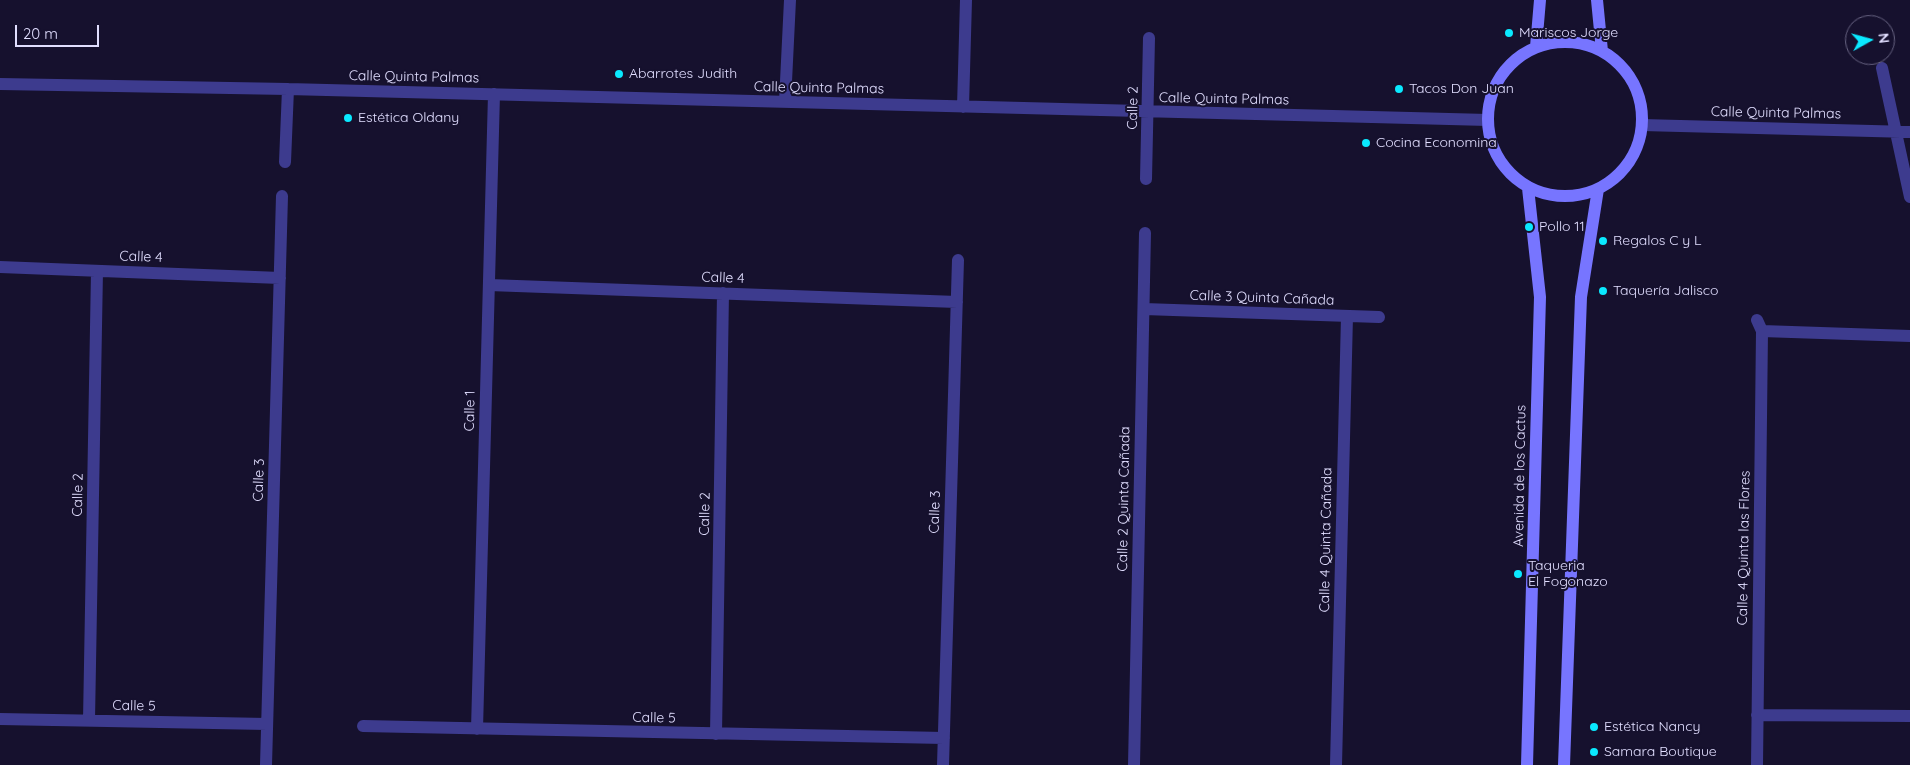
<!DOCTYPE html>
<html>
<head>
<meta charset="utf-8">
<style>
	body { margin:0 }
	#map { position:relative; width:1910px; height:765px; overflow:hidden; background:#16112e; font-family:Quicksand,sans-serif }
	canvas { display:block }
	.north { position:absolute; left:1845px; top:15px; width:50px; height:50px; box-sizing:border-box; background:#16112e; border:1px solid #676382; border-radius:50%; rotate:83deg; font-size:14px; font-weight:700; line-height:20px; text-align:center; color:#e1deff }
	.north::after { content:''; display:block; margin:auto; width:18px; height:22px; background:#0ae9ff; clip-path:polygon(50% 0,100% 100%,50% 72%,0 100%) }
	.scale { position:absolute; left:15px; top:25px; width:84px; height:22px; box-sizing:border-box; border:2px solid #e1deff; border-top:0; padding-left:6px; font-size:15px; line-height:18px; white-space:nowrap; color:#e1deff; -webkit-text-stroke:4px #16112e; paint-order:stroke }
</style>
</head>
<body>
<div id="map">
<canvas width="1910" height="765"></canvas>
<div class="north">N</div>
<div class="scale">20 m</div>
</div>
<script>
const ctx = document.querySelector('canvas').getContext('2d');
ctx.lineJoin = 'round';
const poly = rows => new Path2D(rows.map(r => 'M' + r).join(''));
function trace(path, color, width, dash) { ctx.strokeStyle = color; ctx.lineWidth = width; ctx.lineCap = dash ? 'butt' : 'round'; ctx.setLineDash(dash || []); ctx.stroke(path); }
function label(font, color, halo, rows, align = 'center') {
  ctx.font = font + ' Quicksand,sans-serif'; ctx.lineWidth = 4; ctx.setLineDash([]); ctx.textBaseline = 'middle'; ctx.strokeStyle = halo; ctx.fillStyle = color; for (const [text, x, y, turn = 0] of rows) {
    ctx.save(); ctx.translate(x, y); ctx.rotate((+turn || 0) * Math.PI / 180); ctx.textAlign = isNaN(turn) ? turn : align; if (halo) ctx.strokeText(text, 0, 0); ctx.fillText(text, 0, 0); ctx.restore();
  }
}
trace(poly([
	[1882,68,1910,197],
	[0,84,288,89,1488,120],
	[785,102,790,0],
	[963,107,966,0],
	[1642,125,1910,132],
	[285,162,288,89],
	[1146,179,1149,38],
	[0,267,280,278],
	[489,285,957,302],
	[1144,309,1379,317],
	[1762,331,1910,336],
	[1757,715,1910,716],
	[0,719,267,724],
	[89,720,97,271],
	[363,726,944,738],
	[477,729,494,94],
	[716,734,723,293],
	[266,765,282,196],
	[943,765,958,260],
	[1134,765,1145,233],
	[1336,765,1347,316],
	[1757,765,1762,331,1757,320]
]), '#3d3b8e', 12);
trace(poly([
	[1597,0,1602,51],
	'1488 119a77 77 0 1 1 154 0a77 77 0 1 1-154 0Z',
	[1536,47,1540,0],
	[1527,765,1540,297,1528,188],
	[1564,765,1581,297,1598,189]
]), '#7775ff', 12);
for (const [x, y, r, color] of [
	[1509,33,5,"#0ae9ff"],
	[619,74,5,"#0ae9ff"],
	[1399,89,5,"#0ae9ff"],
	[348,118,5,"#0ae9ff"],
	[1366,143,5,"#0ae9ff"],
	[1529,227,5,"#0ae9ff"],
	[1603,241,5,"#0ae9ff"],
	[1603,291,5,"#0ae9ff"],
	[1518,574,5,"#0ae9ff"],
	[1594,727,5,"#0ae9ff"],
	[1594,752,5,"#0ae9ff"]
]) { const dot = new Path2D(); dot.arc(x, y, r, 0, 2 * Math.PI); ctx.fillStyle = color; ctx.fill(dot); trace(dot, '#16112e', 2); }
label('14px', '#e1deff', '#16112e', [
	["Mariscos Jorge",1519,33],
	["Abarrotes Judith",629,74],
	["Tacos Don Juan",1409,89],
	["Estética Oldany",358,118],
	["Cocina Economina",1376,143],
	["Pollo 11",1539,227],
	["Regalos C y L",1613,241],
	["Taquería Jalisco",1613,291],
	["Taqueria",1528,566],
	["El Fogonazo",1528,582],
	["Estética Nancy",1604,727],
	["Samara Boutique",1604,752]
], 'left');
label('14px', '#e1deff', '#16112e', [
	["Calle Quinta Palmas",414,77,1],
	["Calle Quinta Palmas",819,88,1],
	["Calle Quinta Palmas",1224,99,1],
	["Calle 2",1133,108,-89],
	["Calle Quinta Palmas",1776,113,1],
	["Calle 4",141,257,2],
	["Calle 4",723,278,2],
	["Calle 3 Quinta Cañada",1262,298,2],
	["Calle 1",470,411,-89],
	["Avenida de los Cactus",1520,476,-89],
	["Calle 3",259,480,-88],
	["Calle 2",78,495,-89],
	["Calle 2 Quinta Cañada",1124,499,-89],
	["Calle 3",935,512,-88],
	["Calle 2",705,514,-89],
	["Calle 4 Quinta Cañada",1326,540,-89],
	["Calle 4 Quinta las Flores",1744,548,-89],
	["Calle 5",134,706,1],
	["Calle 5",654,718,1]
]);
</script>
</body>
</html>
